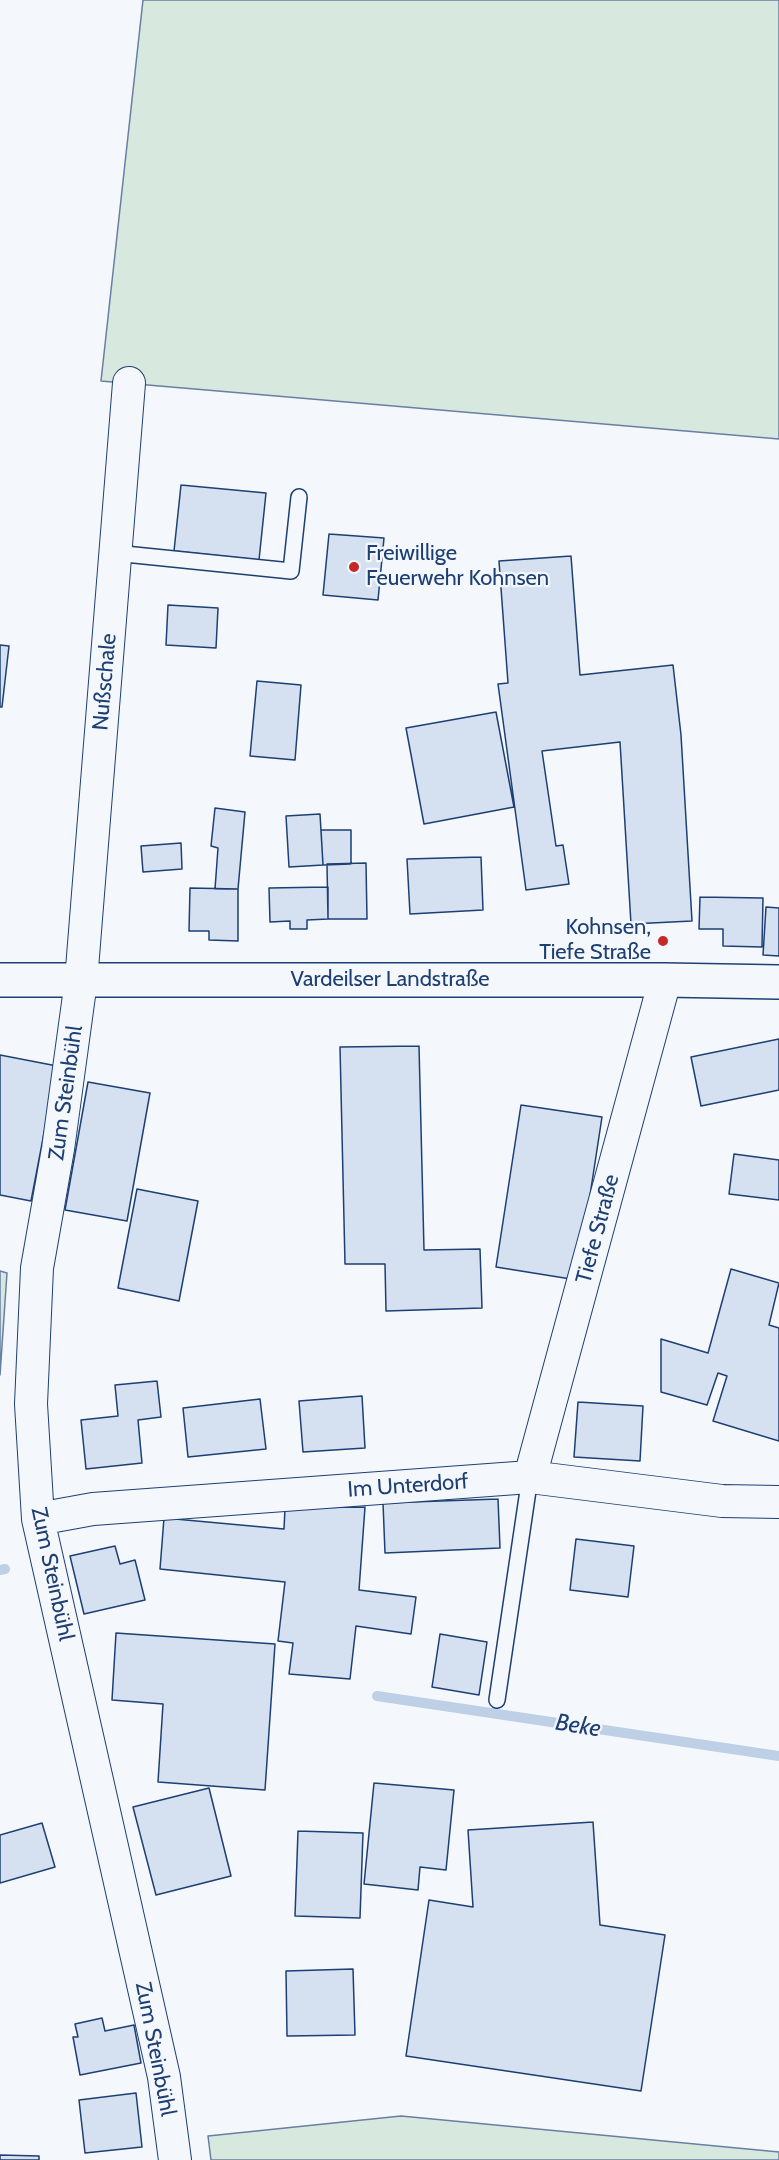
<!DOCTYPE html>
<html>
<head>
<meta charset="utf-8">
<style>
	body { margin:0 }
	canvas { display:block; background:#f4f7fb }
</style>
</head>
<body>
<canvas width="779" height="2160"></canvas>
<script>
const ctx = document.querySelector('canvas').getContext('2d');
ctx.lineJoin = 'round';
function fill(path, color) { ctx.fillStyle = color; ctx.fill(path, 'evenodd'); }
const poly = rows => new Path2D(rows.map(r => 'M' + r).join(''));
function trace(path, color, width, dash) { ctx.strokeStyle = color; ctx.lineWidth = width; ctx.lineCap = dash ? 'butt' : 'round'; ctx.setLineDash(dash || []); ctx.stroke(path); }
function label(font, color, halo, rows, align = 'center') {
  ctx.font = font + ' Cabin,sans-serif'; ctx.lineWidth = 4.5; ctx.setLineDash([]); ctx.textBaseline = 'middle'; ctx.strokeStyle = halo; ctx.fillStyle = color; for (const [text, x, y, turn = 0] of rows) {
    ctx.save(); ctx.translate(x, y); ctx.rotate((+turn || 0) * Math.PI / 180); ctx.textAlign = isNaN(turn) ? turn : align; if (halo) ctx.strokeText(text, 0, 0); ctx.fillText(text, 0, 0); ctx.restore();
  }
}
const green = poly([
	[143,0,779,0,779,439,101,381,143,0],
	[0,1271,7,1273,0,1375,0,1271],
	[401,2116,779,2152,779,2160,211,2160,208,2136,401,2116]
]);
fill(green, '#d7e8df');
trace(green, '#687fa3', 1.5);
trace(poly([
	[0,1570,5,1569],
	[377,1696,779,1756]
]), '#bed0e5', 10);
const building = poly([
	[181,485,266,493,259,560,174,551,181,485],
	[329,534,384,538,378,600,323,595,329,534],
	[571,556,580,675,673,665,681,735,692,921,631,924,620,742,542,751,556,846,563,845,569,884,526,890,498,684,508,683,499,561,571,556],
	[168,605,218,608,216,648,166,645,168,605],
	[0,645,9,646,2,707,0,707,0,645],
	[257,681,301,685,295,760,250,756,257,681],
	[496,712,514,807,424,824,406,728,496,712],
	[215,808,245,812,238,889,215,889,218,848,211,846,215,808],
	[320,814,323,865,289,867,286,816,320,814],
	[321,830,351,830,351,864,323,865,321,830],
	[181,843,182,869,143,872,141,846,181,843],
	[481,857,483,910,410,914,407,859,481,857],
	[366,863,367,919,328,919,327,864,366,863],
	[328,887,328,919,307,920,307,929,290,929,290,921,270,922,269,888,328,887],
	[190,888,238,889,238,941,209,940,209,931,189,931,190,888],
	[700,897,763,898,762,947,723,946,723,929,699,929,700,897],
	[766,907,779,908,779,956,763,955,766,907],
	[779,1039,779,1090,701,1106,691,1057,779,1039],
	[419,1046,424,1250,480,1249,482,1308,386,1311,385,1264,345,1264,340,1047,419,1046],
	[0,1055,57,1066,31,1201,0,1195,0,1055],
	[88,1082,150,1093,127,1221,65,1210,88,1082],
	[521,1105,602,1117,577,1280,496,1267,521,1105],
	[734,1154,779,1160,779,1200,729,1194,734,1154],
	[137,1189,198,1201,179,1301,118,1288,137,1189],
	[731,1269,779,1283,769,1325,779,1328,779,1441,713,1421,727,1376,718,1373,707,1405,661,1392,661,1339,708,1353,731,1269],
	[157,1381,161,1417,138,1420,142,1463,86,1469,81,1420,118,1416,115,1385,157,1381],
	[362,1396,365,1448,303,1452,299,1401,362,1396],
	[260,1399,266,1449,188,1457,183,1408,260,1399],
	[578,1402,643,1406,640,1461,574,1457,578,1402],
	[498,1499,500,1548,385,1553,383,1503,498,1499],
	[365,1507,359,1590,416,1597,411,1634,356,1626,350,1679,289,1674,293,1643,278,1641,285,1582,160,1569,164,1518,284,1529,285,1508,365,1507],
	[576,1539,634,1546,628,1597,570,1590,576,1539],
	[115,1546,120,1564,135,1560,145,1600,84,1614,70,1556,115,1546],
	[116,1633,275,1644,265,1790,158,1782,163,1704,112,1700,116,1633],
	[440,1634,487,1642,479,1695,432,1687,440,1634],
	[374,1783,454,1790,446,1870,420,1867,418,1890,364,1884,374,1783],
	[209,1788,231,1876,156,1895,133,1807,209,1788],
	[593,1822,600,1925,665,1935,641,2091,406,2056,429,1900,473,1907,468,1830,593,1822],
	[42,1823,55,1867,0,1883,0,1835,42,1823],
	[298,1831,363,1833,360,1918,295,1916,298,1831],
	[353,1969,355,2035,287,2036,286,1971,353,1969],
	[102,2018,105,2031,134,2025,141,2063,80,2075,73,2037,78,2037,75,2024,102,2018],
	[136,2093,142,2147,85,2153,79,2100,136,2093],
	[0,2155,39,2156,39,2160,0,2160,0,2155]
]);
fill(building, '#d5e0f0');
trace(building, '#1d3f73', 1.5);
const lane = poly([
	[115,553,291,571,299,497],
	[497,1700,530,1477]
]);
const street = poly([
	[129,383,81,981,58,1149,37,1268,31,1404,38,1519,164,2077,175,2160],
	[530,1477,665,980],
	[38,1519,93,1509,530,1477,722,1501,779,1502]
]);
const secondary = poly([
	[0,980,665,980,779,982]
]);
trace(lane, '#1d3f73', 18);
trace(street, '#1d3f73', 34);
trace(secondary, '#1d3f73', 36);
trace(lane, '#f4f7fb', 15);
trace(street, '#f4f7fb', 32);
trace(secondary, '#f4f7fb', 33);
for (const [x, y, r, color] of [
	[354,567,6,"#c62828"],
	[663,941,6,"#c62828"]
]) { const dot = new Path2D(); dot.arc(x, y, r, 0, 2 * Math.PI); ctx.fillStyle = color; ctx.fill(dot); trace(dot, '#f4f7fb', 2); }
label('22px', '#1d3f73', '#f4f7fb', [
	["Freiwillige",366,554],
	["Feuerwehr Kohnsen",366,579],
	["Kohnsen,",651,928,"right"],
	["Tiefe Straße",651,953,"right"]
], 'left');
label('22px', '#1d3f73', '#f4f7fb', [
	["Nußschale",105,682,-85],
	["Vardeilser Landstraße",390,980],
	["Zum Steinbühl",66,1093,-82],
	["Tiefe Straße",598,1229,-75],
	["Im Unterdorf",408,1486,-4],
	["Zum Steinbühl",52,1574,78],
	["Zum Steinbühl",155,2049,79]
]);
label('italic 24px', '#1d3f73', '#f4f7fb', [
	["Beke",578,1726,9]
]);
</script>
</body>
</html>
